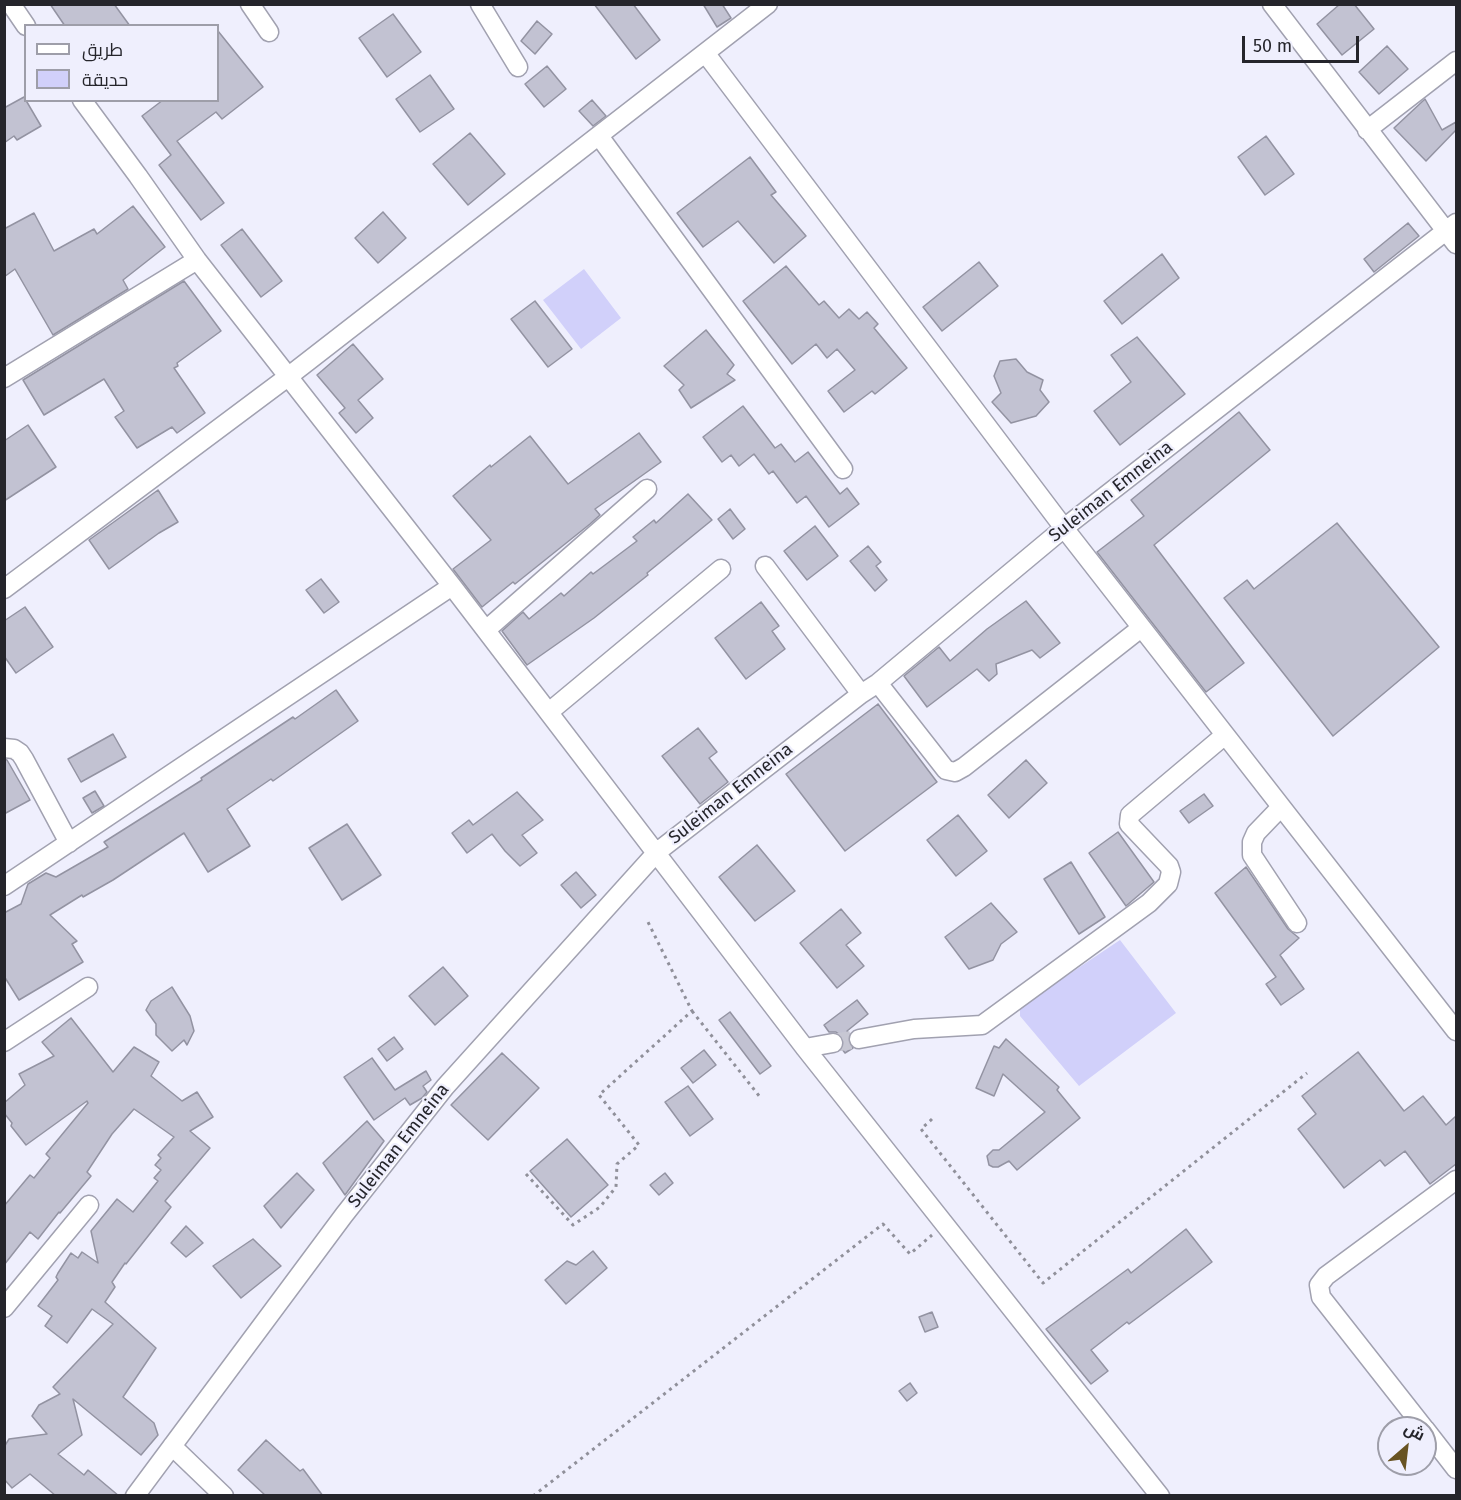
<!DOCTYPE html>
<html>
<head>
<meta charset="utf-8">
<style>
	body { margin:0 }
	#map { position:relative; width:1461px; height:1500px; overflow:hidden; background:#efeffd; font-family:"Fira Sans",Cairo,sans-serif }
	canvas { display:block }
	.frame { position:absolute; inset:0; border:6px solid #25252b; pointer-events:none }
	.legend { position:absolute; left:24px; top:24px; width:195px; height:78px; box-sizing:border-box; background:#efeffd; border:2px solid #9e9ea9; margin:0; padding:8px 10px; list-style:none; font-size:18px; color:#25252b }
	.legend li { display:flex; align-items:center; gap:12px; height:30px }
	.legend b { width:30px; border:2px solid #9e9ea9 }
	.north { position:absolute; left:1377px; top:1416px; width:60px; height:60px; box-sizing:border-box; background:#efeffd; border:2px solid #9e9ea9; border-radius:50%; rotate:28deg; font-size:16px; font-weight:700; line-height:24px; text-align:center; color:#25252b }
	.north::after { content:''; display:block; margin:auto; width:21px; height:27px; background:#685322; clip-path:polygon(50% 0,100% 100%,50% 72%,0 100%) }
	.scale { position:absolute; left:1242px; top:36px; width:117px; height:27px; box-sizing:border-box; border:3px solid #25252b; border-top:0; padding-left:8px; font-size:18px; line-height:21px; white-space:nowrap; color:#25252b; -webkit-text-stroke:4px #efeffd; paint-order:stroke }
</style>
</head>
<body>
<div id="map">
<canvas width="1461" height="1500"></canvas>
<div class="frame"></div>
<ul class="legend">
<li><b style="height:8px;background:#fff"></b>طريق</li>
<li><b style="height:16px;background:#d1d0fa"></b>حديقة</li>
</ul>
<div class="north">ش</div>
<div class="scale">50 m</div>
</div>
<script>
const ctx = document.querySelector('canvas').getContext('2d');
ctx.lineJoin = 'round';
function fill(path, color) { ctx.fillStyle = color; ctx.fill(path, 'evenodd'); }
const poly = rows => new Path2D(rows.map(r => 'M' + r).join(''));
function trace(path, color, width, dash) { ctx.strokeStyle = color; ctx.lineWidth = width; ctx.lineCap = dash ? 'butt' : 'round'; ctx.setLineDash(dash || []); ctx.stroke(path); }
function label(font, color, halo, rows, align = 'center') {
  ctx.font = font + ' "Fira Sans",sans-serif'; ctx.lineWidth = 4.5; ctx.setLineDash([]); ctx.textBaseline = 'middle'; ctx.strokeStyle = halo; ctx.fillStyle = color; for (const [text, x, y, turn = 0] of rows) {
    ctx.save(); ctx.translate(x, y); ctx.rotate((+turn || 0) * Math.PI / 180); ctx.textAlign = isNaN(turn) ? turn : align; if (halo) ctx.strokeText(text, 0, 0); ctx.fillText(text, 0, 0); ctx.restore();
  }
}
fill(poly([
	[584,269,621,318,581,349,543,300],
	[1120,940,1176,1013,1079,1086,1020,1016,1020,1007]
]), '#d1d0fa');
const building = poly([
	[50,4,114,4,130,26,65,26,50,4],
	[594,4,633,4,660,40,636,59,594,4],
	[703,4,722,4,731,18,717,27,703,4],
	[1340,4,1354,4,1374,29,1342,55,1317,24,1340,4],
	[393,14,421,52,387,77,359,38,393,14],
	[537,21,552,34,535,54,521,41,537,21],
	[218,31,263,87,222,119,216,112,177,141,224,203,201,220,159,165,171,155,142,116,163,100,218,100,218,31],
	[1387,46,1408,69,1379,94,1359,72,1387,46],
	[547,66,566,89,544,107,525,84,547,66],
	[430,75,454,109,420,132,396,99,430,75],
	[24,97,41,126,17,140,14,136,4,143,4,108,24,97],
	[1425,99,1442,130,1456,122,1456,130,1426,161,1394,128,1425,99],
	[592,100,606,116,593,126,579,111,592,100],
	[470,133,505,174,468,205,433,164,470,133],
	[1266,136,1294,174,1265,195,1238,157,1266,136],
	[750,157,776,192,771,195,806,236,774,263,738,221,703,247,677,213,750,157],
	[133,206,165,247,123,280,128,289,53,335,15,269,4,277,4,229,34,213,54,251,94,229,97,234,133,206],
	[383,212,406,238,378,263,355,238,383,212],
	[1408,223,1419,236,1374,272,1364,259,1408,223],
	[242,229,282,281,261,297,221,245,242,229],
	[1162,254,1179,278,1122,324,1104,301,1162,254],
	[979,262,998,286,942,331,923,307,979,262],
	[786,266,819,305,824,301,839,318,849,309,859,319,867,312,878,324,874,328,907,368,875,394,872,391,844,412,828,391,855,370,837,349,827,358,816,344,792,364,743,301,786,266],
	[184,281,221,331,177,363,178,366,174,368,205,413,177,433,172,427,137,448,115,417,124,411,104,379,44,415,23,380,184,281],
	[535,301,572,349,548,367,511,319,535,301],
	[706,330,734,365,727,374,735,380,691,408,679,390,684,385,664,366,706,330],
	[1137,337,1185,394,1120,445,1094,411,1131,382,1111,355,1137,337],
	[353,344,383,379,358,400,373,418,356,433,339,413,345,408,317,375,353,344],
	[1016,359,1027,372,1043,380,1040,390,1049,402,1036,416,1011,423,992,402,1001,393,994,376,1000,361,1016,359],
	[743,406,775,448,781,444,795,462,808,452,840,494,847,488,859,504,829,527,806,496,797,503,773,471,769,474,754,454,739,466,731,455,722,462,703,437,743,406],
	[1239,412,1270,450,1154,545,1244,663,1206,692,1097,552,1144,516,1131,500,1239,412],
	[28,425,56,467,4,501,4,441,28,425],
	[639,433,661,462,595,509,600,515,590,524,515,584,513,582,482,607,453,569,491,540,453,496,490,465,491,467,530,436,568,484,639,433],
	[158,490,178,522,159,533,109,569,89,540,158,490],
	[688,494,712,520,647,573,648,575,594,618,527,665,502,631,523,612,529,619,561,593,564,596,591,572,593,574,637,541,633,537,654,520,656,523,688,494],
	[730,509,745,529,733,539,718,519,730,509],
	[1337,523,1439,647,1333,736,1224,598,1247,580,1254,589,1337,523],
	[815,526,838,556,807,580,784,551,815,526],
	[868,546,881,562,876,566,887,580,875,591,850,561,868,546],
	[321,579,339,602,324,613,306,590,321,579],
	[1026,601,1060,643,1040,658,1032,650,996,664,997,674,989,681,977,669,927,707,904,676,939,647,950,661,987,629,1026,601],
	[761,602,779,626,772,631,785,649,746,679,715,638,761,602],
	[25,607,53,647,16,673,4,656,4,621,25,607],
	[336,690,358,721,273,781,271,779,227,809,250,846,208,872,184,833,113,880,83,897,82,895,50,915,77,941,72,944,83,962,19,1000,4,976,4,913,21,904,28,884,46,873,56,877,108,847,104,842,202,780,201,778,293,717,295,719,336,690],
	[878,704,937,782,845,851,786,774,878,704],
	[698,728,717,752,709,758,728,782,700,804,662,756,698,728],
	[113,734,126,757,81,782,68,759,113,734],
	[4,759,7,760,30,800,4,814,4,759],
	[1026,760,1047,783,1009,818,988,795,1026,760],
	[95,791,104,806,92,813,83,798,95,791],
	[517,792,543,820,522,835,537,853,520,866,505,851,492,834,467,853,452,833,469,820,473,825,517,792],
	[1204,794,1213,806,1189,823,1180,811,1204,794],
	[958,815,987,851,956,876,927,840,958,815],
	[347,824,381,875,342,900,309,848,347,824],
	[1118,832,1154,882,1126,906,1089,853,1118,832],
	[757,845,795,891,755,921,719,877,757,845],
	[1071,862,1105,917,1079,934,1044,879,1071,862],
	[1246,867,1288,929,1299,938,1280,955,1304,989,1281,1005,1266,984,1276,977,1215,893,1246,867],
	[576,872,596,895,581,908,561,885,576,872],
	[991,903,1017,932,1001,944,993,960,969,969,945,937,991,903],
	[841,909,861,933,846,945,864,966,837,988,800,943,841,909],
	[443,967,468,996,435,1025,409,996,443,967],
	[172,987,190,1016,194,1031,187,1045,184,1040,172,1051,156,1035,156,1024,146,1010,151,1001,172,987],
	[857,1000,868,1014,847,1031,849,1034,848,1042,853,1048,845,1053,842,1049,844,1042,842,1036,836,1032,829,1032,824,1025,857,1000],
	[730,1012,771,1066,760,1074,719,1020,730,1012],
	[71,1018,113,1072,134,1047,159,1062,151,1076,182,1101,197,1092,213,1117,190,1131,210,1148,165,1201,171,1207,126,1264,125,1263,112,1282,115,1287,105,1302,156,1348,123,1397,154,1423,158,1435,141,1455,73,1399,82,1435,58,1454,84,1475,88,1470,119,1496,56,1496,30,1474,12,1488,4,1479,4,1447,9,1439,47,1434,32,1416,39,1405,60,1394,53,1387,113,1324,92,1309,67,1343,45,1326,52,1316,38,1306,58,1280,56,1277,58,1273,71,1253,78,1258,82,1252,98,1263,91,1231,117,1199,133,1212,158,1181,154,1178,161,1170,155,1165,161,1158,158,1155,174,1137,134,1109,112,1134,87,1172,91,1176,60,1213,59,1212,38,1239,30,1232,4,1265,4,1206,30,1175,34,1178,50,1158,46,1154,88,1103,87,1101,26,1145,11,1126,12,1123,4,1113,4,1103,25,1085,19,1074,54,1056,42,1042,71,1018],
	[394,1037,403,1049,387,1061,378,1049,394,1037],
	[1006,1039,1059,1087,1057,1090,1080,1118,1017,1170,1009,1161,998,1167,993,1167,989,1165,987,1156,993,1150,999,1150,1045,1112,1003,1074,994,1096,976,1088,994,1046,999,1048,1006,1039],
	[704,1050,716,1065,693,1083,681,1068,704,1050],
	[1358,1052,1404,1111,1423,1096,1446,1125,1456,1116,1456,1164,1430,1184,1405,1151,1385,1166,1380,1160,1344,1188,1298,1129,1316,1114,1302,1096,1358,1052],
	[502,1053,539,1088,488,1140,451,1105,502,1053],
	[372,1058,395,1090,426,1071,431,1080,423,1086,427,1092,422,1098,410,1105,405,1098,374,1120,344,1077,372,1058],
	[688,1086,713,1119,690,1136,665,1102,688,1086],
	[367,1121,384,1141,345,1195,323,1163,367,1121],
	[567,1139,608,1185,571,1217,530,1171,567,1139],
	[297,1173,314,1190,281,1228,264,1206,297,1173],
	[665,1173,673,1183,659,1195,650,1185,665,1173],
	[186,1226,203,1243,186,1257,171,1243,186,1226],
	[1186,1229,1212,1262,1129,1324,1127,1322,1091,1350,1108,1371,1091,1384,1046,1329,1128,1269,1131,1273,1186,1229],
	[253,1239,281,1266,241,1298,213,1266,253,1239],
	[593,1251,607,1268,566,1304,545,1280,567,1261,576,1265,593,1251],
	[932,1312,938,1327,925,1332,919,1317,932,1312],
	[910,1383,917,1393,907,1401,899,1391,910,1383],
	[266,1440,300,1471,303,1469,323,1496,266,1496,238,1470,266,1440]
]);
fill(building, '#c2c2d2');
trace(building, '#9393a2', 1.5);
trace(poly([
	[833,1043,859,1039]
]), '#c7c7d3', 18, [18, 9]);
const minor = poly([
	[11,4,26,26],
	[250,4,269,32],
	[480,4,518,67],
	[1272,4,1456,244],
	[706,54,1064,528,1456,1031],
	[82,100,138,176,197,260,452,586,805,1048,1160,1496],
	[1367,130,1456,61],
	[599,136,843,469],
	[4,378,197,260],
	[765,566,861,694],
	[4,589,289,376,768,4],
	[486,630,647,489],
	[878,683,946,770,955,772,964,767,1141,628],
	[549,712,721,569],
	[4,748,14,749,20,753,24,759,69,843],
	[1281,807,1256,833,1252,842,1252,855,1297,923],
	[4,886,452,586],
	[859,1039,914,1029,982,1025,1149,903,1168,884,1171,872,1169,866,1129,824,1130,815,1225,735],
	[4,1042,88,987],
	[805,1048,833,1043],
	[4,1308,89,1205],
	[1424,1428,1321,1297,1319,1285,1326,1276,1456,1180],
	[1425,1429,1456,1469],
	[172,1446,224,1496],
	[135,1496,344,1215,445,1087,657,852,861,694,878,683,1064,528,1456,223]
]);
trace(minor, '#a1a1b0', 21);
trace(poly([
	[692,1011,760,1097],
	[932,1119,921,1129,1043,1283,1307,1073],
	[526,1174,573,1225,600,1207,616,1187,617,1164,639,1145,599,1095,692,1011,647,920],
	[533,1496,883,1224,910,1254,932,1235]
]), '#90909a', 3, [3, 4.5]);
trace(minor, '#fff', 18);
label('18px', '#25252b', '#efeffd', [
	["Suleiman Emneina",1111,492,-38],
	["Suleiman Emneina",731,794,-38],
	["Suleiman Emneina",399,1146,-52]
]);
</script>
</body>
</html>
